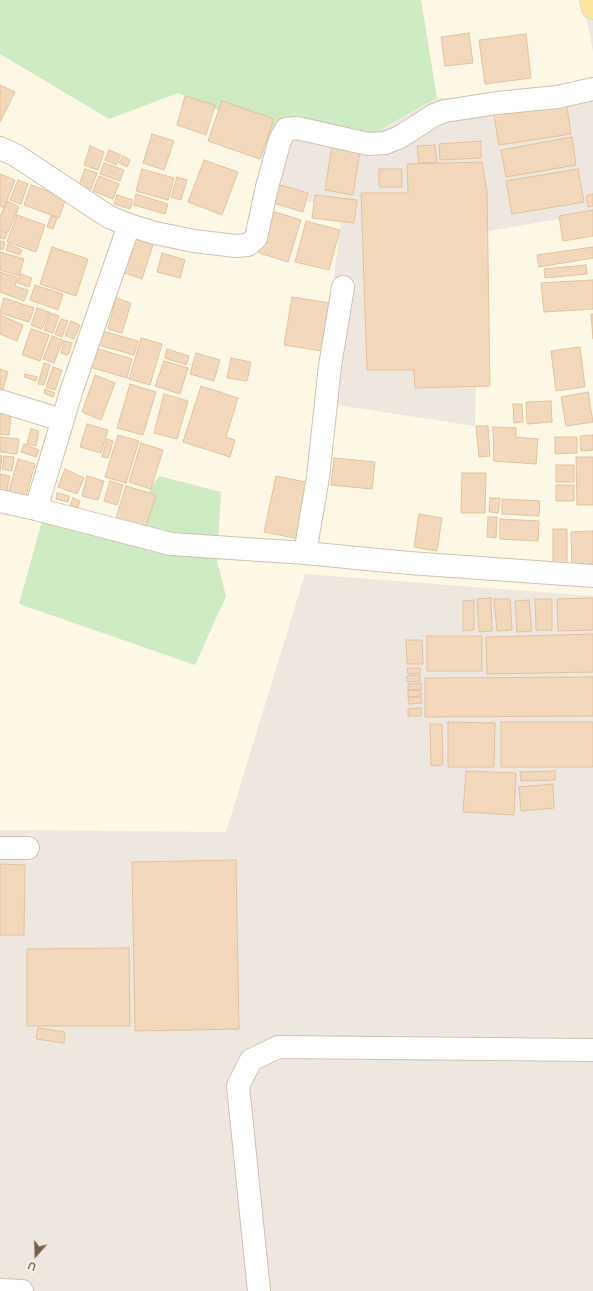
<!DOCTYPE html>
<html>
<head>
<meta charset="utf-8">
<style>
	body { margin:0 }
	#map { position:relative; width:593px; height:1291px; overflow:hidden; background:#fdf7e5; font-family:Cabin,sans-serif }
	canvas { display:block }
	.north { position:absolute; left:16px; top:1235px; width:40px; height:40px; -webkit-text-stroke:3px #fffaec; paint-order:stroke; rotate:200deg; font-size:11px; font-weight:700; line-height:16px; text-align:center; color:#76604a }
	.north::after { content:''; display:block; margin:auto; width:14px; height:18px; background:#76604a; clip-path:polygon(50% 0,100% 100%,50% 72%,0 100%) }
</style>
</head>
<body>
<div id="map">
<canvas width="593" height="1291"></canvas>
<div class="north">U</div>
</div>
<script>
const ctx = document.querySelector('canvas').getContext('2d');
ctx.lineJoin = 'round';
function fill(path, color) { ctx.fillStyle = color; ctx.fill(path, 'evenodd'); }
const poly = rows => new Path2D(rows.map(r => 'M' + r).join(''));
function trace(path, color, width, dash) { ctx.strokeStyle = color; ctx.lineWidth = width; ctx.lineCap = dash ? 'butt' : 'round'; ctx.setLineDash(dash || []); ctx.stroke(path); }
fill(poly([
	[583,0,593,0,593,52],
	[593,85,593,213,478,233,475,426,318,402,343,206,254,195,267,131,348,147,437,98,525,98],
	[305,574,593,596,593,1291,0,1291,0,830,226,832]
]), '#ede7df');
fill(poly([
	[0,0,421,0,437,98,348,147,267,131,178,93,109,119,0,54],
	[159,476,221,492,217,561,226,596,195,665,19,604,42,521,118,539]
]), '#ceebc3');
const building = poly([
	[469,33,473,63,445,66,441,37,469,33],
	[526,34,531,78,485,84,479,40,526,34],
	[0,85,15,92,0,122,0,85],
	[185,96,215,105,206,135,177,125,185,96],
	[566,100,571,134,499,145,493,111,566,100],
	[222,101,274,119,260,159,208,141,222,101],
	[152,134,174,141,164,170,143,163,152,134],
	[572,137,576,165,506,177,501,150,572,137],
	[481,141,481,158,440,160,439,144,481,141],
	[435,145,437,162,419,163,417,146,435,145],
	[90,146,104,152,98,170,84,165,90,146],
	[332,146,360,151,353,195,325,190,332,146],
	[109,150,121,155,116,165,105,160,109,150],
	[123,156,130,160,127,167,119,163,123,156],
	[204,160,238,172,222,215,188,202,204,160],
	[482,162,487,192,490,386,415,388,414,370,367,370,361,193,408,193,407,164,482,162],
	[104,163,124,170,120,181,100,174,104,163],
	[85,169,97,173,91,189,79,185,85,169],
	[142,169,174,178,168,200,136,191,142,169],
	[379,169,402,169,402,187,379,187,379,169],
	[578,169,584,202,512,214,506,181,578,169],
	[0,174,15,180,4,208,0,206,0,174],
	[99,176,119,184,113,199,93,191,99,176],
	[177,177,187,180,181,200,171,197,177,177],
	[18,180,28,184,21,204,10,200,18,180],
	[276,184,308,193,303,212,270,202,276,184],
	[31,185,66,198,59,218,24,205,31,185],
	[136,194,168,204,165,214,134,205,136,194],
	[593,194,593,206,588,207,586,196,593,194],
	[117,195,133,200,130,209,114,204,117,195],
	[315,195,357,200,354,223,312,218,315,195],
	[7,201,19,207,8,232,0,228,0,217,7,201],
	[593,210,593,236,563,241,559,216,593,210],
	[272,211,301,220,288,262,259,253,272,211],
	[17,215,45,225,36,252,7,242,17,215],
	[51,216,57,218,53,229,47,227,51,216],
	[306,221,340,230,329,270,295,262,306,221],
	[0,230,7,233,5,239,0,238,0,230],
	[129,234,154,242,142,279,116,270,129,234],
	[0,241,5,242,3,250,0,249,0,241],
	[8,244,22,250,20,255,6,250,8,244],
	[52,247,88,259,76,296,40,284,52,247],
	[593,247,593,258,539,267,537,255,593,247],
	[0,252,24,259,19,276,0,270,0,252],
	[162,253,185,260,180,278,157,272,162,253],
	[586,265,587,274,545,278,544,269,586,265],
	[0,272,18,278,15,286,28,290,24,301,0,292,0,272],
	[21,274,32,278,29,287,18,283,21,274],
	[593,280,593,309,544,312,541,283,593,280],
	[35,285,63,294,58,310,30,300,35,285],
	[292,297,336,304,329,352,284,345,292,297],
	[4,298,34,308,29,322,0,313,4,298],
	[116,298,131,303,122,333,108,329,116,298],
	[37,308,49,312,42,329,31,325,37,308],
	[50,313,59,316,53,333,44,330,50,313],
	[591,314,593,314,593,339,591,314],
	[0,315,23,325,17,341,0,334,0,315],
	[61,319,68,321,62,337,55,334,61,319],
	[71,321,80,325,74,339,65,335,71,321],
	[31,329,49,335,40,361,22,355,31,329],
	[95,329,138,341,134,355,91,343,95,329],
	[52,336,63,340,54,363,43,359,52,336],
	[141,338,162,344,150,385,129,379,141,338],
	[64,341,72,343,68,355,61,353,64,341],
	[89,346,132,359,127,378,83,365,89,346],
	[580,347,585,387,556,391,551,351,580,347],
	[167,349,189,356,186,365,165,358,167,349],
	[196,353,220,360,214,381,190,374,196,353],
	[231,358,251,362,247,381,227,378,231,358],
	[164,361,188,368,180,394,155,386,164,361],
	[44,363,50,365,44,385,38,384,44,363],
	[53,367,62,370,55,390,46,387,53,367],
	[0,369,8,372,1,395,0,395,0,369],
	[25,374,37,377,36,381,24,377,25,374],
	[95,375,115,383,101,420,82,412,95,375],
	[130,384,156,392,143,435,117,428,130,384],
	[201,386,238,398,226,437,235,440,230,457,183,442,201,386],
	[45,389,55,393,53,397,44,393,45,389],
	[588,392,593,422,566,426,561,397,588,392],
	[164,394,188,401,177,439,154,433,164,394],
	[551,401,552,422,527,424,526,402,551,401],
	[513,404,522,404,523,422,514,423,513,404],
	[0,413,11,415,9,435,0,434,0,413],
	[87,424,108,430,101,453,80,447,87,424],
	[476,426,488,426,490,456,479,457,476,426],
	[493,427,516,428,516,437,538,439,536,464,494,461,493,427],
	[31,429,39,431,36,446,27,444,31,429],
	[118,435,139,441,126,483,105,477,118,435],
	[593,435,593,450,581,451,580,436,593,435],
	[0,437,19,439,17,454,0,452,0,437],
	[555,437,577,437,577,453,555,454,555,437],
	[107,439,113,441,108,458,102,457,107,439],
	[141,443,163,450,151,489,129,482,141,443],
	[24,444,39,450,36,457,21,452,24,444],
	[0,455,2,456,0,471,0,455],
	[4,456,14,457,12,471,2,469,4,456],
	[576,457,593,457,593,505,577,505,576,457],
	[334,458,375,462,372,489,331,485,334,458],
	[18,459,35,464,25,499,8,494,18,459],
	[556,465,574,465,574,482,556,482,556,465],
	[65,469,84,478,77,494,58,487,65,469],
	[462,473,486,473,485,513,461,513,462,473],
	[0,474,10,476,6,494,0,493,0,474],
	[87,476,104,481,98,500,82,496,87,476],
	[276,476,316,484,305,540,264,532,276,476],
	[110,481,123,485,117,505,104,501,110,481],
	[556,485,574,485,574,501,556,501,556,485],
	[126,486,156,495,145,530,115,521,126,486],
	[57,493,69,496,68,502,56,499,57,493],
	[73,498,80,501,78,508,70,505,73,498],
	[490,498,500,498,498,513,489,512,490,498],
	[502,499,540,501,539,516,502,514,502,499],
	[419,514,442,518,437,551,414,547,419,514],
	[488,517,497,517,496,538,487,537,488,517],
	[500,519,539,521,538,541,500,539,500,519],
	[553,529,567,529,567,568,553,568,553,529],
	[593,531,593,569,572,569,571,532,593,531],
	[491,598,492,631,479,632,477,599,491,598],
	[593,598,593,630,558,631,557,599,593,598],
	[494,599,510,599,512,630,497,631,494,599],
	[535,599,552,599,552,630,536,630,535,599],
	[474,600,474,630,463,631,463,601,474,600],
	[529,600,532,631,517,632,515,601,529,600],
	[593,634,593,672,487,674,486,637,593,634],
	[427,636,482,636,482,671,427,671,427,636],
	[406,640,422,640,423,664,407,664,406,640],
	[407,668,420,668,420,673,408,674,407,668],
	[420,675,420,681,407,682,407,676,420,675],
	[593,677,593,716,425,717,425,678,593,677],
	[421,683,421,689,408,690,408,684,421,683],
	[421,690,421,696,408,697,408,691,421,690],
	[421,697,422,703,409,704,408,698,421,697],
	[421,708,421,716,408,716,408,709,421,708],
	[448,722,495,723,494,767,448,767,448,722],
	[501,722,593,722,593,767,501,767,501,722],
	[430,724,442,724,443,765,431,766,430,724],
	[466,771,516,773,514,815,463,812,466,771],
	[555,771,555,780,521,781,520,772,555,771],
	[553,784,554,808,521,811,519,787,553,784],
	[236,860,239,1029,135,1031,132,862,236,860],
	[0,864,25,865,24,935,0,935,0,864],
	[129,948,130,1026,27,1026,27,949,129,948],
	[38,1028,65,1032,64,1043,36,1039,38,1028]
]);
fill(building, '#f2d9bc');
trace(building, '#e5c29d', 1);
const minor = poly([
	[0,148,17,156,109,217,129,225,155,233,194,241,236,246,248,245,256,238,267,187,280,140,286,129,297,128,368,144,385,143,400,137,434,115,445,111,497,103,557,97,593,89],
	[0,401,62,420],
	[0,501,36,509,171,544,305,553,409,563,593,576],
	[36,509,72,389,129,225],
	[305,553,318,477,330,366,343,287],
	[0,848,28,848],
	[0,1290,22,1291],
	[259,1291,238,1086,251,1060,278,1047,593,1050]
]);
const major = poly([
	[591,0,593,8]
]);
trace(minor, '#d0c2ae', 24);
trace(major, '#ded9d4', 24);
trace(minor, '#fff', 22);
trace(major, '#fce59d', 22);
</script>
</body>
</html>
